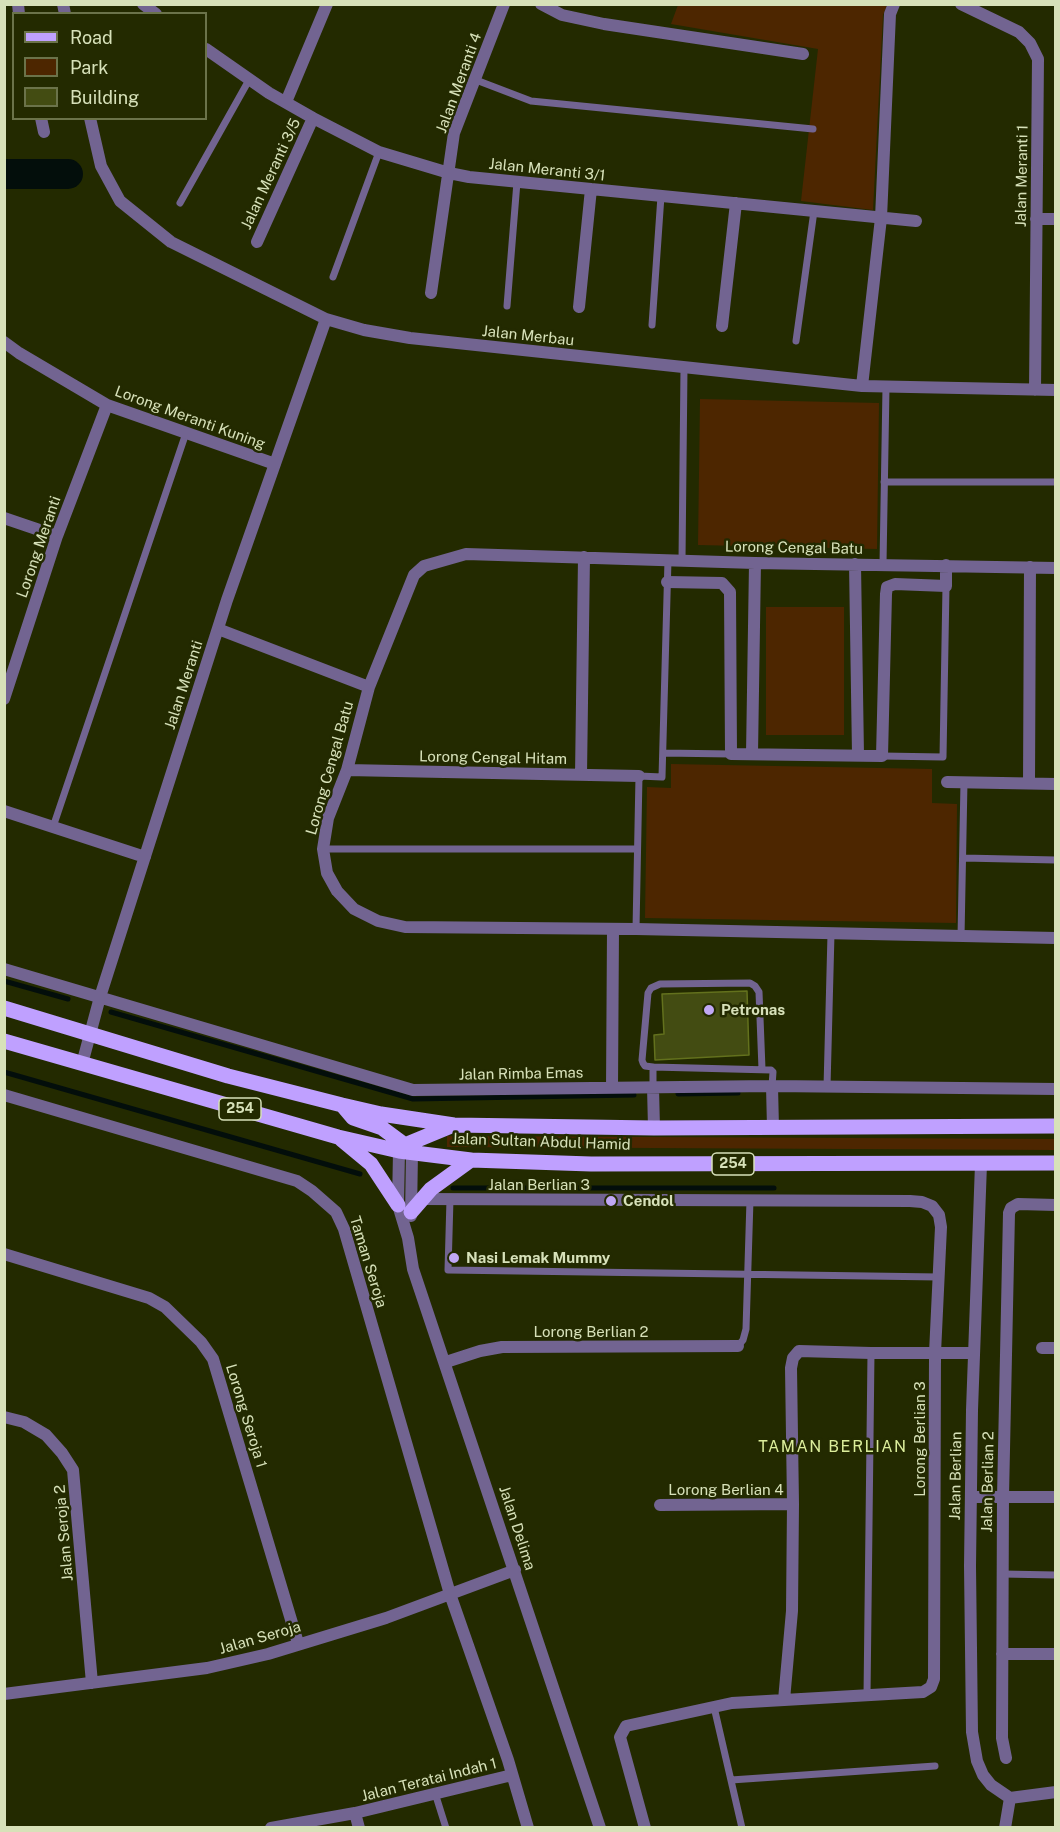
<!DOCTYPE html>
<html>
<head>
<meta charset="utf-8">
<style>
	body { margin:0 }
	#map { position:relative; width:1060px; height:1832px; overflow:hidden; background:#232a00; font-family:"Public Sans",sans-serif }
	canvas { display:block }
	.frame { position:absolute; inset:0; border:6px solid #d7e1b9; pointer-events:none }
	.legend { position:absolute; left:12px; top:12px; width:195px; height:108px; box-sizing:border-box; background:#232a00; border:2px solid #6b734a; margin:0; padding:8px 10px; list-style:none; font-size:18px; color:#d7e1b9 }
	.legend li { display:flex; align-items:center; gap:12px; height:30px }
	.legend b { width:30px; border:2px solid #6b734a }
</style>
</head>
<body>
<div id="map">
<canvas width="1060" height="1832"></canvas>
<div class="frame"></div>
<ul class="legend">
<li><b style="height:8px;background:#bfa0ff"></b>Road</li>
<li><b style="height:16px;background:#4d2600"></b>Park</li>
<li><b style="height:16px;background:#434c12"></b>Building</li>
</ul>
</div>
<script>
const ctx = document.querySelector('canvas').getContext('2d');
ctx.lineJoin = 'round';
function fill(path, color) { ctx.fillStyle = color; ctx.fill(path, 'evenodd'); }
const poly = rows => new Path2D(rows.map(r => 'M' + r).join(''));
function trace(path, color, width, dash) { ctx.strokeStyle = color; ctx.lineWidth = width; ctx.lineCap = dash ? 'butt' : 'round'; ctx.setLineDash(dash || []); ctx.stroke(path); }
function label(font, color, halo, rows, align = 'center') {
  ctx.font = font + ' "Public Sans",sans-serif'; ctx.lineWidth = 5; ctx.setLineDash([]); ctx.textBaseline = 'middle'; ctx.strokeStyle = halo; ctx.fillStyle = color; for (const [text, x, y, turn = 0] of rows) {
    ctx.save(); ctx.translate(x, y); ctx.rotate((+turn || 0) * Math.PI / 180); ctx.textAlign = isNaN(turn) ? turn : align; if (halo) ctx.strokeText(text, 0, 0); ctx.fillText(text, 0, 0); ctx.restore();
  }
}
fill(poly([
	[678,5,887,5,883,15,873,210,801,201,818,49,671,24],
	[700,399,879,403,877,549,698,545],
	[766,607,844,607,844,735,766,735],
	[671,764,932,769,932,803,957,804,956,923,645,918,647,787,671,788],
	[447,1136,1055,1139,1056,1150,447,1147]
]), '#4d2600');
trace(poly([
	[4,981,68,999],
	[111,1012,413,1099,634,1095],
	[4,1072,360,1174],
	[678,1094,738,1093],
	[453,1188,774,1188]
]), '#030e0b', 5);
trace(poly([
	[4,174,68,174]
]), '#030e0b', 30);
const building = poly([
	[747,991,749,1055,655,1060,654,1035,664,1034,662,994,747,991]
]);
fill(building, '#434c12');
trace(building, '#63711d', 1.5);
trace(poly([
	[476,80,531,101,813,129],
	[180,203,249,80],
	[333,277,379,152],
	[507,306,517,182],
	[652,325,661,196],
	[796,341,814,211],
	[884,482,1056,482],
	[682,560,684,368],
	[883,564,886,387],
	[663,753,731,754],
	[882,756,943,757,946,586],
	[53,827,186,433],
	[323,849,637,849],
	[963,858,1056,860],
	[636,929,639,776,662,777,668,560],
	[961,937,964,782],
	[653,1067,645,1066,643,1063,642,1060,648,993,651,988,660,984,750,983,755,986,759,992,762,1069],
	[653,1087,653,1067,771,1070,773,1072,772,1086],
	[827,1087,831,934],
	[450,1199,448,1270,939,1277],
	[738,1346,743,1340,746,1329,750,1200],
	[1002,1574,1056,1575],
	[867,1696,871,1353],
	[714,1707,742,1828],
	[731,1780,935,1766],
	[435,1793,446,1828]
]), '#726491', 7);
trace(poly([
	[18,4,19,14],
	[63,4,65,14],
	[143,4,156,14],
	[541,4,562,15,604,24,803,54],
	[961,4,1019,32,1030,43,1038,59,1035,390],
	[206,49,269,93,313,118,379,152,449,173,469,177,916,221],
	[286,102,327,4],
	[41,118,44,132],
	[90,118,101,166,120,201,171,242,326,319,364,330,410,338,862,386,1056,390],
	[1036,219,1056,219],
	[257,242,313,118],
	[431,293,454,133,504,4],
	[579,307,591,189],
	[722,326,736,203],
	[4,342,19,353,107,405,275,464],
	[862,386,881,218,890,14,894,4],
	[4,518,57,536],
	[855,564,858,755],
	[1056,568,755,563,466,554,424,566,414,575,369,687,347,770,328,818,323,849,327,873,337,891,354,909,378,921,405,927,636,929,1056,938],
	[667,582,722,583,730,592,731,754,882,756,886,594,887,587,895,584,946,586,946,565],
	[218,629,369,687],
	[4,699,57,536,107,405],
	[752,754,755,563],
	[347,770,639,776],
	[581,775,584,557],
	[947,782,1056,784],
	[1029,783,1030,567],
	[4,811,145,857],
	[4,969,413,1090,772,1086,1056,1089],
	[82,1064,100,997,227,600,326,319],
	[772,1086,773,1128],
	[653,1087,654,1128],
	[612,1088,613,929],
	[4,1095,297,1181,312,1191,336,1212,344,1229,450,1594,508,1760,528,1828],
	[399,1151,398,1205,408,1238,413,1269,600,1828],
	[981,1164,972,1410,970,1566,972,1732,977,1761,983,1775,991,1785,1010,1798,1056,1792],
	[421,1199,910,1201,922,1202,932,1206,939,1215,941,1227,935,1353,934,1679,931,1687,923,1692,732,1703,626,1726,620,1737,645,1828],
	[411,1216,412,1152],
	[4,1254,149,1298,165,1307,201,1342,213,1359,298,1643],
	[1042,1348,1056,1348],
	[446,1362,480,1351,502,1347,738,1346],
	[4,1417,24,1422,46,1435,62,1453,73,1470,92,1683],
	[971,1497,1056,1497],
	[660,1505,793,1504],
	[1002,1654,1056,1654],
	[4,1694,207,1668,268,1654,386,1618,515,1570],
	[784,1700,792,1611,793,1504,791,1368,793,1358,799,1351,871,1353,973,1353],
	[1006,1758,1002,1738,1003,1497,1009,1213,1011,1208,1018,1204,1056,1205],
	[355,1813,359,1828],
	[271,1828,355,1813,512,1775],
	[1005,1828,1010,1798]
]), '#726491', 12);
trace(poly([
	[4,1008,228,1076,342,1105,381,1114,454,1125,654,1128,1056,1126],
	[4,1041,338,1137,399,1151,471,1160,591,1164,1056,1163],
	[342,1105,353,1118,382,1128,409,1148,412,1152],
	[342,1140,371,1164,398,1205],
	[399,1150,405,1145,451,1126],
	[411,1212,431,1189,471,1160]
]), '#bfa0ff', 15);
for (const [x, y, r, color] of [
	[709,1010,6,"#c0a8f4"],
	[611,1201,6,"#c0a8f4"],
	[454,1258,6,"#c0a8f4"]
]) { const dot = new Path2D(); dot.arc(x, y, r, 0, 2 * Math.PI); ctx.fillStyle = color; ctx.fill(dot); trace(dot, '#232a00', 2); }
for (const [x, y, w] of [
	[240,1109,42],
	[733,1164,42]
]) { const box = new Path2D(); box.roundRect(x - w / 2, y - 11, w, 22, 4.5); ctx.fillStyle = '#232a00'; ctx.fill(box); trace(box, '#d7e1b9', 1.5); }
label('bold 14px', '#d7e1b9', null, [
	["254",240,1109],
	["254",733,1164]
]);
label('15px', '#d7e1b9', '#232a00', [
	["Jalan Meranti 4",459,83,-70],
	["Jalan Meranti 3/1",547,170,6],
	["Jalan Meranti 3/5",271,174,-65],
	["Jalan Meranti 1",1022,176,-89],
	["Jalan Merbau",528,336,6],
	["Lorong Meranti Kuning",190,418,20],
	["Lorong Meranti",39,547,-71],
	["Lorong Cengal Batu",794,548,1],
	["Jalan Meranti",184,685,-72],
	["Lorong Cengal Hitam",493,758,1],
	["Lorong Cengal Batu",330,768,-74],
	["Jalan Rimba Emas",521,1074,-1],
	["Jalan Sultan Abdul Hamid",541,1142,2],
	["Jalan Berlian 3",539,1185],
	["Taman Seroja",368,1262,73],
	["Lorong Berlian 2",591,1332],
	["Lorong Seroja 1",246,1416,73],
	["Lorong Berlian 3",920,1439,-90],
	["Jalan Berlian",956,1476,-89],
	["Jalan Berlian 2",988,1482,-89],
	["Lorong Berlian 4",726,1490],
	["Jalan Delima",517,1528,72],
	["Jalan Seroja 2",64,1533,-95],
	["Jalan Seroja",260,1638,-16],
	["Jalan Teratai Indah 1",429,1780,-14]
]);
label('bold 15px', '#d7e1b9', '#232a00', [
	["Petronas",721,1010],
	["Cendol",623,1201],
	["Nasi Lemak Mummy",466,1258]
], 'left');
ctx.letterSpacing = '1.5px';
label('16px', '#dcee9b', '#232a00', [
	["TAMAN BERLIAN",833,1447]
]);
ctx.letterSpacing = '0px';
</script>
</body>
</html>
